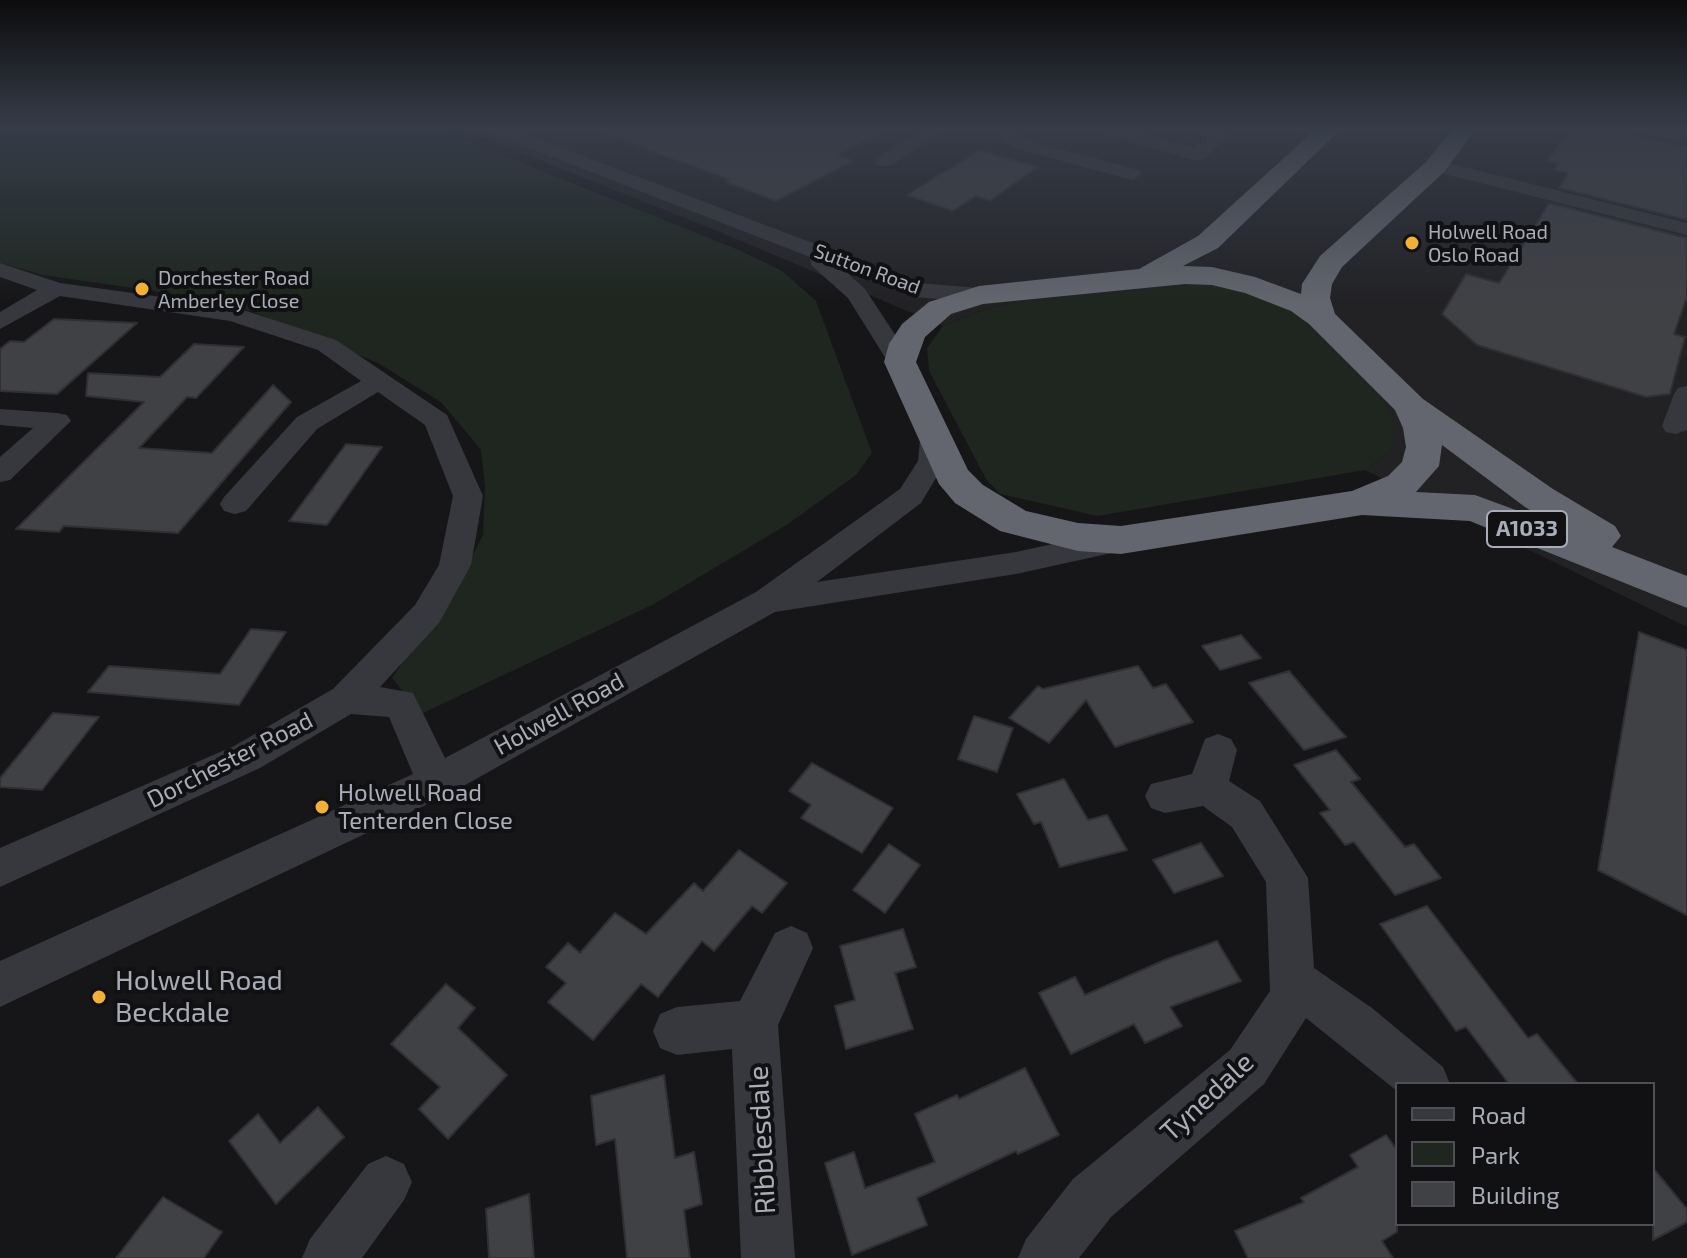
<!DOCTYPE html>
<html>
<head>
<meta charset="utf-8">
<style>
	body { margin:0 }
	#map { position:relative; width:1687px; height:1258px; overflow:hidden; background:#161618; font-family:"Exo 2",sans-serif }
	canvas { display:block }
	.legend { position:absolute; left:1395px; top:1082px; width:260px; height:144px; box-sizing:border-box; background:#111113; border:2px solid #4d4f55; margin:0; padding:10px 14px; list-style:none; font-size:24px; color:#a8adb8 }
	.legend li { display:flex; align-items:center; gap:16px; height:40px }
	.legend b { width:40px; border:2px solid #4d4f55 }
</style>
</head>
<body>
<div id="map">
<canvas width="1687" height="1258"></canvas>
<ul class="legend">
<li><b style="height:10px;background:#37383d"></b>Road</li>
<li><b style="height:22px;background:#1e261f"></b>Park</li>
<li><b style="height:22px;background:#404145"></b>Building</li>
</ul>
</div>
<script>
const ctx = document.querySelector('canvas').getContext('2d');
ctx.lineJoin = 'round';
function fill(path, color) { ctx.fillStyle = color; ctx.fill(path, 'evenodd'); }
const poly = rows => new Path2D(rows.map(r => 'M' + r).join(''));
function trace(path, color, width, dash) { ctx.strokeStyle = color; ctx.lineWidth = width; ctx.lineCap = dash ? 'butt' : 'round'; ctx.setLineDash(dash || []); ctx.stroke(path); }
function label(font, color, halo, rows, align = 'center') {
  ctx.font = font + ' "Exo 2",sans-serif'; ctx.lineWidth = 8; ctx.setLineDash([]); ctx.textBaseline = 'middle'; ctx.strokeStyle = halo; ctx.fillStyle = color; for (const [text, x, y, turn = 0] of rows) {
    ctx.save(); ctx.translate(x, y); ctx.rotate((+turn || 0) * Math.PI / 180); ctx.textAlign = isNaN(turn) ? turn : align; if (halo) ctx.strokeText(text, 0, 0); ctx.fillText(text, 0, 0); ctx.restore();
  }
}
fill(poly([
	[456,127,1687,127,1687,627,1365,470,1390,452,1395,432,1008,304,975,313,943,326,715,230]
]), '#222225');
fill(poly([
	[0,127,433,127,741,251,782,271,816,301,872,453,856,475,788,524,654,604,421,714,392,678,458,584,483,535,485,486,481,450,441,402,378,363,251,311,154,291,43,275,0,263],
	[1203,284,1236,288,1264,297,1295,313,1385,403,1396,432,1390,452,1365,470,1098,516,1000,494,986,479,929,371,927,348,943,326,975,313,1008,304]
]), '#1e261f');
const building = poly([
	[594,127,893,127,838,155,854,161,776,201,725,182,730,180,594,130,594,127],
	[1572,127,1596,127,1687,147,1687,220,1559,188,1568,173,1554,170,1558,164,1547,161,1572,127],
	[980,150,1038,167,990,201,976,196,953,211,906,195,980,150],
	[1549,203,1687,238,1687,297,1674,334,1685,337,1670,394,1646,397,1477,345,1442,314,1466,274,1499,283,1549,203],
	[54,319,137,323,57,394,0,391,0,349,10,341,24,342,54,319],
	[194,344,244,347,196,398,187,397,139,448,212,453,273,385,291,402,178,533,64,526,59,532,16,529,144,402,86,396,88,373,160,377,194,344],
	[346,444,382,447,327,525,289,521,346,444],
	[251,629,286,632,239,705,88,692,109,666,220,674,251,629],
	[1639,632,1687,650,1687,915,1598,870,1639,632],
	[1241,635,1261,658,1220,670,1202,646,1241,635],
	[1138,666,1153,688,1166,684,1193,722,1115,747,1086,700,1049,743,1009,718,1038,686,1043,689,1138,666],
	[1289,671,1322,710,1346,737,1304,750,1249,683,1289,671],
	[53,713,99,717,42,790,0,787,0,778,53,713],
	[974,716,1013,728,997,772,958,759,974,716],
	[1336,750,1360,779,1351,782,1405,847,1414,844,1441,878,1395,895,1354,842,1345,845,1320,813,1330,810,1294,765,1336,750],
	[812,763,893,808,862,853,801,818,811,805,789,791,812,763],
	[1064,779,1088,820,1107,815,1127,850,1060,867,1041,822,1034,824,1017,794,1064,779],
	[1201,843,1223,876,1174,893,1153,860,1201,843],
	[889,844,920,865,885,913,853,890,889,844],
	[739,850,787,883,762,913,752,906,714,951,702,941,658,997,641,984,593,1040,548,1002,566,983,546,967,568,943,580,953,615,913,646,934,694,883,703,891,739,850],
	[1427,906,1528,1038,1537,1034,1578,1084,1509,1084,1466,1027,1456,1031,1380,924,1427,906],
	[903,929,916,967,895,973,913,1029,846,1049,835,1006,855,1000,840,946,903,929],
	[1217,941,1241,981,1170,1007,1182,1026,1145,1043,1134,1024,1071,1054,1039,993,1075,977,1085,995,1167,959,1217,941],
	[446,984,475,1008,458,1028,507,1075,448,1139,419,1109,440,1087,391,1044,446,984],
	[1025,1068,1059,1135,1018,1154,1016,1151,917,1198,927,1225,852,1255,825,1163,854,1152,865,1188,935,1162,915,1114,957,1095,959,1099,1025,1068],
	[664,1075,675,1158,694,1152,702,1204,684,1210,690,1258,627,1258,615,1139,596,1145,591,1096,664,1075],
	[318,1107,344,1137,276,1204,229,1141,258,1114,280,1143,318,1107],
	[1386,1135,1397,1150,1397,1232,1382,1241,1393,1258,1248,1258,1235,1231,1304,1202,1301,1198,1358,1167,1350,1155,1386,1135],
	[1653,1168,1687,1209,1687,1222,1653,1240,1653,1168],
	[529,1194,534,1258,489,1258,486,1209,529,1194],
	[163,1197,222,1232,204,1258,116,1258,163,1197]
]);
fill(building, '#404145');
trace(building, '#303034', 2);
fill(poly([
	[482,127,507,127,918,283,979,288,987,290,991,295,987,300,979,302,914,297,845,271,865,289,913,362,909,367,900,370,891,367,848,298,811,265,810,257,485,131,482,127],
	[928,127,949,127,891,166,877,166,875,162,877,158,928,127],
	[992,127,1011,127,1029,141,1139,170,1142,174,1132,180,1017,149,1006,143,992,127],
	[1090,127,1119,127,1194,148,1208,137,1186,127,1214,127,1230,135,1204,159,1197,161,1093,131,1090,127],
	[1287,127,1318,127,1333,134,1324,139,1290,131,1287,127],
	[1625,127,1660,127,1687,133,1687,143,1628,131,1625,127],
	[1436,160,1687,223,1687,235,1429,170,1427,166,1436,160],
	[0,263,60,283,234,307,336,340,447,415,483,496,471,565,439,623,380,687,413,693,445,758,756,592,900,489,918,461,920,440,924,434,934,431,944,434,948,440,946,461,921,503,817,582,1016,552,1121,529,1132,532,1137,540,1132,548,1121,551,1016,574,775,612,449,794,0,1007,0,961,413,774,389,717,351,714,260,768,0,887,0,848,234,746,333,689,415,605,439,565,453,496,425,425,378,392,317,429,246,511,235,514,224,511,220,504,224,497,297,417,361,381,318,350,230,321,60,296,0,329,0,312,37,290,0,277,0,263],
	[1687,386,1687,430,1676,434,1666,432,1662,426,1674,394,1678,388,1687,386],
	[0,409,57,413,67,415,71,421,10,480,0,482,0,457,33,428,0,425,0,409],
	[1218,734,1231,739,1237,750,1229,781,1260,801,1308,878,1314,968,1372,1008,1443,1067,1450,1084,1397,1084,1397,1091,1306,1018,1264,1084,1111,1217,1079,1258,1018,1258,1026,1239,1073,1179,1230,1050,1270,991,1266,882,1232,827,1203,806,1165,813,1151,808,1145,796,1151,784,1192,774,1205,739,1218,734],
	[791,926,807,933,813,948,778,1025,795,1258,741,1258,732,1049,677,1055,660,1048,653,1031,660,1014,677,1007,740,1001,775,933,791,926],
	[386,1156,404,1164,412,1182,404,1200,362,1258,302,1258,310,1239,368,1164,386,1156]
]), '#37383d');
fill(poly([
	[1318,127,1343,127,1218,248,1183,266,1212,267,1255,277,1301,294,1302,284,1320,256,1427,161,1454,127,1477,127,1445,171,1342,267,1332,284,1330,298,1335,314,1423,399,1553,489,1615,526,1621,536,1612,547,1687,576,1687,608,1470,521,1362,515,1121,554,1078,551,1000,531,955,503,939,484,884,362,889,344,902,324,929,302,979,286,1139,269,1198,236,1318,127],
	[1185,284,1212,285,1245,293,1291,311,1309,324,1395,410,1403,428,1406,447,1402,462,1388,476,1352,491,1121,526,1078,523,1026,511,983,485,968,470,916,362,925,337,951,314,983,304,1185,284],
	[1442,445,1525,507,1551,523,1475,495,1416,492,1439,466,1442,445]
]), '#63666e');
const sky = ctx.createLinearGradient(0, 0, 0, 303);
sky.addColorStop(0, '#0c0c0d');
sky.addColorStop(0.42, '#363c48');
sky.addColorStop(1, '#363c4800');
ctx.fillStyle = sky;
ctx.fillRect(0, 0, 1687, 303);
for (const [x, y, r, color] of [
	[1412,243,8,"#f2b134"],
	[142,289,8,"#f2b134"],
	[322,807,8,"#f2b134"],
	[99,997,8,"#f2b134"]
]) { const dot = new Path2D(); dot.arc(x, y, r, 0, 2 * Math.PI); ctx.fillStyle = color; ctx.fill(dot); trace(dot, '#111113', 3); }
label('20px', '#a8adb8', '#111113', [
	["Holwell Road",1428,232],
	["Oslo Road",1428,255],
	["Dorchester Road",158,278],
	["Amberley Close",158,301]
], 'left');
label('20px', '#a8adb8', '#111113', [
	["Sutton Road",867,269,20]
]);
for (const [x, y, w] of [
	[1527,529,80]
]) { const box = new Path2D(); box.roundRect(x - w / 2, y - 18, w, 36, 6); ctx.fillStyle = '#111113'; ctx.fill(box); trace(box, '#a8adb8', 2); }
label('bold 22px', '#a8adb8', null, [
	["A1033",1527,529]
]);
label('24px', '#a8adb8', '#111113', [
	["Holwell Road",559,714,-29],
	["Dorchester Road",230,760,-27]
]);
label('24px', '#a8adb8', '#111113', [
	["Holwell Road",338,793],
	["Tenterden Close",338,821]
], 'left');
label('28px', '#a8adb8', '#111113', [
	["Holwell Road",115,981],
	["Beckdale",115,1013]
], 'left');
label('28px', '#a8adb8', '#111113', [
	["Tynedale",1207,1097,-43],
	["Ribblesdale",762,1140,-93]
]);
</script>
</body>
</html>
